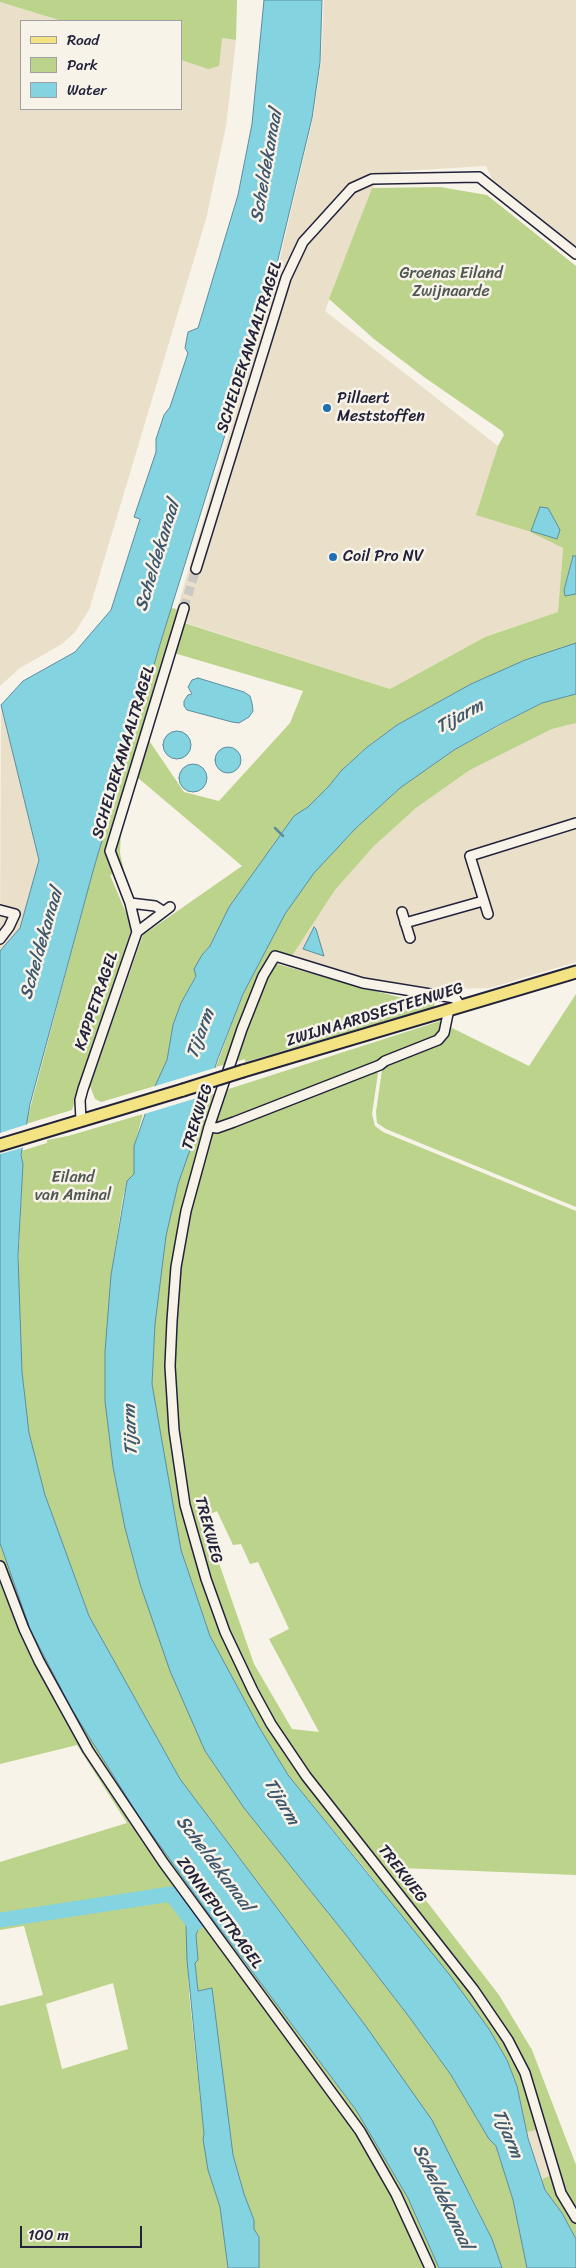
<!DOCTYPE html>
<html>
<head>
<meta charset="utf-8">
<style>
	body { margin:0 }
	#map { position:relative; width:576px; height:2268px; overflow:hidden; background:#f7f3e8; font-family:Sriracha,sans-serif }
	canvas { display:block }
	.legend { position:absolute; left:20px; top:20px; width:162px; height:90px; box-sizing:border-box; background:#f7f3e8; border:1px solid #a29fa3; margin:0; padding:6px 9px; list-style:none; font-size:15px; color:#22223b }
	.legend li { display:flex; align-items:center; gap:10px; height:25px }
	.legend b { width:25px; border:1px solid #a29fa3 }
	.scale { position:absolute; left:20px; top:2226px; width:122px; height:22px; box-sizing:border-box; border:2px solid #22223b; border-top:0; padding-left:6px; font-size:15px; line-height:18px; white-space:nowrap; color:#22223b; -webkit-text-stroke:4px #f7f3e8; paint-order:stroke }
</style>
</head>
<body>
<div id="map">
<canvas width="576" height="2268"></canvas>
<ul class="legend">
<li><b style="height:6px;background:#f4e382"></b>Road</li>
<li><b style="height:14px;background:#bbd38a"></b>Park</li>
<li><b style="height:14px;background:#84d3e1"></b>Water</li>
</ul>
<div class="scale">100 m</div>
</div>
<script>
const ctx = document.querySelector('canvas').getContext('2d');
ctx.lineJoin = 'round';
function fill(path, color) { ctx.fillStyle = color; ctx.fill(path, 'evenodd'); }
const poly = rows => new Path2D(rows.map(r => 'M' + r).join(''));
function trace(path, color, width, dash) { ctx.strokeStyle = color; ctx.lineWidth = width; ctx.lineCap = dash ? 'butt' : 'round'; ctx.setLineDash(dash || []); ctx.stroke(path); }
function label(font, color, halo, rows, align = 'center') {
  ctx.font = font + ' Sriracha,sans-serif'; ctx.lineWidth = 5; ctx.setLineDash([]); ctx.textBaseline = 'middle'; ctx.strokeStyle = halo; ctx.fillStyle = color; for (const [text, x, y, turn = 0] of rows) {
    ctx.save(); ctx.translate(x, y); ctx.rotate((+turn || 0) * Math.PI / 180); ctx.textAlign = isNaN(turn) ? turn : align; if (halo) ctx.strokeText(text, 0, 0); ctx.fillText(text, 0, 0); ctx.restore();
  }
}
fill(poly([
	[324,0,576,0,576,246,492,179,486,166,402,171,372,188,325,311,498,446,494,458,528,531,563,548,558,612,485,637,390,689,174,619,275,279,313,118,321,62],
	[0,2,62,21,21,21,21,109,181,109,181,60,208,69,222,38,236,40,226,126,206,219,89,610,75,632,62,644,20,668,0,686],
	[1,705,39,860,20,928,0,951],
	[576,723,576,962,490,988,440,989,370,979,292,956,335,890,374,846,416,808,470,770,552,729],
	[537,2130,552,2176,542,2179,527,2132]
]), '#eadfc9');
fill(poly([
	[0,0,237,0,236,40,222,38,219,66,208,69,181,60,181,21,62,21,0,2],
	[440,187,487,195,576,266,576,556,572,558,564,590,573,595,576,594,576,643,525,660,471,684,397,725,366,748,341,771,329,787,308,807,294,816,229,907,210,946,202,955,196,975,181,1003,173,1025,167,1060,155,1086,101,1102,95,1099,90,1086,143,935,242,866,137,777,121,829,120,853,124,871,110,875,132,927,72,1110,26,1124,95,863,171,608,177,609,175,620,390,689,485,637,558,612,563,548,528,531,476,515,498,446,504,435,502,431,424,377,374,339,329,299,372,188],
	[174,653,303,691,290,723,219,801,184,792,148,739],
	[576,694,576,723,552,729,470,770,416,808,374,846,335,890,292,956,275,958,274,963,359,987,399,997,431,1000,435,1001,434,1007,245,1062,245,1059,216,1067,243,994,285,914,313,873,355,829,400,788,454,750,542,703],
	[576,994,576,1207,386,1129,377,1123,376,1112,382,1070,384,1065,425,1047,448,1026,529,1066],
	[440,1021,441,1034,379,1066,372,1114,375,1126,383,1132,576,1211,576,1875,401,1868,499,1995,532,2050,576,2165,576,2239,562,2213,545,2190,542,2179,552,2175,537,2130,527,2132,517,2086,507,2060,489,2029,366,1870,288,1775,259,1727,210,1636,181,1550,152,1384,155,1324,166,1236,178,1184,207,1096],
	[217,1511,233,1545,241,1544,250,1564,258,1562,289,1629,269,1639,319,1732,292,1729,254,1664,203,1517],
	[143,1114,134,1146,134,1174,127,1181,123,1197,111,1275,105,1352,105,1401,113,1467,125,1528,140,1584,205,1751,244,1808,346,1935,410,2018,451,2075,489,2139,496,2146,513,2200,527,2268,502,2268,492,2239,472,2198,365,2025,180,1779,89,1616,45,1495,29,1433,22,1372,17,1289,23,1164,21,1151,47,1143,47,1140,68,1136],
	[0,1543,30,1629,71,1708,138,1815,209,1914,356,2110,408,2198,439,2268,259,2268,259,2237,254,2229,254,2220,244,2194,233,2155,212,1988,198,1991,195,1963,198,1960,196,1935,198,1930,186,1925,189,1993,204,2134,203,2139,208,2170,220,2207,228,2268,0,2268,0,2006,43,1995,24,1926,0,1930,0,1862,127,1823,77,1745,0,1764],
	[113,1983,128,2049,62,2069,46,2004]
]), '#bbd38a');
const water = poly([
	[264,0,322,0,320,62,312,118,273,280,161,641,93,871,30,1104,21,1155,23,1164,18,1256,22,1372,29,1433,45,1495,89,1616,180,1779,365,2025,432,2120,492,2239,502,2268,439,2268,408,2198,356,2110,209,1914,138,1815,71,1708,30,1629,0,1543,0,951,20,928,39,860,1,705,23,681,75,652,111,610,140,519,134,517,156,452,156,439,164,415,170,407,188,353,185,348,188,332,198,328,238,195,252,124,264,0],
	[540,507,548,508,560,530,557,539,531,531,540,507],
	[573,556,576,556,576,594,565,596,564,590,573,556],
	[576,643,576,694,542,703,499,725,454,750,400,788,355,829,314,873,285,914,243,994,217,1061,198,1127,178,1184,166,1236,155,1324,152,1384,181,1550,210,1636,259,1727,288,1775,449,1974,489,2029,507,2060,517,2086,528,2138,545,2190,562,2213,576,2239,576,2268,527,2268,513,2200,496,2146,489,2139,451,2075,410,2018,346,1935,244,1808,205,1751,170,1671,140,1584,125,1528,113,1467,105,1401,105,1352,111,1275,127,1181,134,1174,134,1146,155,1086,167,1060,173,1025,181,1003,196,976,194,969,202,955,210,946,229,907,294,816,308,807,329,786,341,771,366,748,397,725,471,684,525,660,576,643],
	[198,678,244,692,250,696,252,703,253,711,249,717,239,723,232,722,187,710,184,706,184,701,188,695,192,694,188,687,192,680,198,678],
	'163 745a14 14 0 1 1 28 0a14 14 0 1 1-28 0Z',
	'215 760a13 13 0 1 1 26 0a13 13 0 1 1-26 0Z',
	'179 778a14 14 0 1 1 28 0a14 14 0 1 1-28 0Z',
	[314,927,316,929,324,956,303,949,314,927],
	[194,1924,198,1930,196,1935,198,1960,195,1963,198,1991,212,1988,233,2155,244,2194,254,2220,254,2229,259,2237,259,2268,228,2268,220,2207,208,2170,203,2139,204,2134,187,1960,186,1925,194,1924]
]);
fill(water, '#84d3e1');
trace(water, '#5d8c9f', 1);
fill(poly([
	[218,1067,210,1094,141,1115,152,1087],
	[28,1124,25,1147,0,1154,0,1133]
]), '#f7f3e8');
trace(poly([
	[275,828,283,836]
]), '#5d8c9f', 2.5);
trace(poly([
	[0,1920,171,1894,194,1924,197,1922],
	[508,2135,533,2202]
]), '#84d3e1', 15);
trace(poly([
	[184,608,196,569]
]), '#ccc9c5', 9, [9, 4.5]);
const minor = poly([
	[196,569,286,278,303,242,352,188,372,179,479,177,576,254],
	[130,903,155,906,163,911],
	[0,910,15,914,9,927,0,939],
	[402,912,410,938],
	[488,914,470,856,576,823],
	[405,923,483,901],
	[137,932,130,903,110,851,184,608],
	[460,1006,455,998,363,983,275,956,263,976,242,1029,209,1127,186,1211,176,1267,172,1321,170,1366,174,1430,185,1505,206,1579,225,1632,253,1691,271,1724,306,1776,474,1990,508,2040,525,2073,561,2193,576,2218],
	[81,1120,80,1100,83,1089,137,932,170,907],
	[209,1127,217,1128,234,1122,380,1065,385,1061,438,1040,444,1033,449,1009],
	[0,1566,24,1629,39,1661,88,1750,163,1862,360,2131,396,2194,430,2268]
]);
const major = poly([
	[243,1071,576,972],
	[0,1145,183,1090]
]);
trace(minor, '#22223b', 12);
trace(major, '#22223b', 15);
trace(minor, '#f7f3e8', 9);
trace(major, '#f4e382', 11);
const majorBridge = poly([
	[183,1090,243,1071]
]);
trace(majorBridge, '#22223b', 15, []);
trace(majorBridge, '#f4e382', 11);
for (const [x, y, r, color] of [
	[327,408,5,"#1f6fb2"],
	[333,557,5,"#1f6fb2"]
]) { const dot = new Path2D(); dot.arc(x, y, r, 0, 2 * Math.PI); ctx.fillStyle = color; ctx.fill(dot); trace(dot, '#f7f3e8', 2); }
label('16px', '#505753', '#f7f3e8', [
	["Groenas Eiland",451,274],
	["Zwijnaarde",451,292],
	["Eiland",73,1178],
	["van Aminal",73,1196]
]);
label('16px', '#22223b', '#f7f3e8', [
	["SCHELDEKANAALTRAGEL",250,347,-72],
	["SCHELDEKANAALTRAGEL",124,752,-73],
	["KAPPETRAGEL",97,1001,-71],
	["ZWIJNAARDSESTEENWEG",375,1015,-17],
	["TREKWEG",198,1117,-72],
	["TREKWEG",208,1530,75],
	["TREKWEG",402,1874,52],
	["ZONNEPUTTRAGEL",219,1913,54]
]);
label('16px', '#22223b', '#f7f3e8', [
	["Pillaert",337,399],
	["Meststoffen",337,417],
	["Coil Pro NV",343,557]
], 'left');
label('italic 18px', '#3f576d', '#f7f3e8', [
	["Scheldekanaal",267,166,-80],
	["Scheldekanaal",158,556,-73],
	["Tijarm",460,717,-29],
	["Scheldekanaal",42,944,-74],
	["Tijarm",201,1034,-70],
	["Tijarm",131,1430,-93],
	["Tijarm",281,1802,59],
	["Scheldekanaal",214,1864,53],
	["Tijarm",507,2134,67],
	["Scheldekanaal",442,2197,64]
]);
</script>
</body>
</html>
